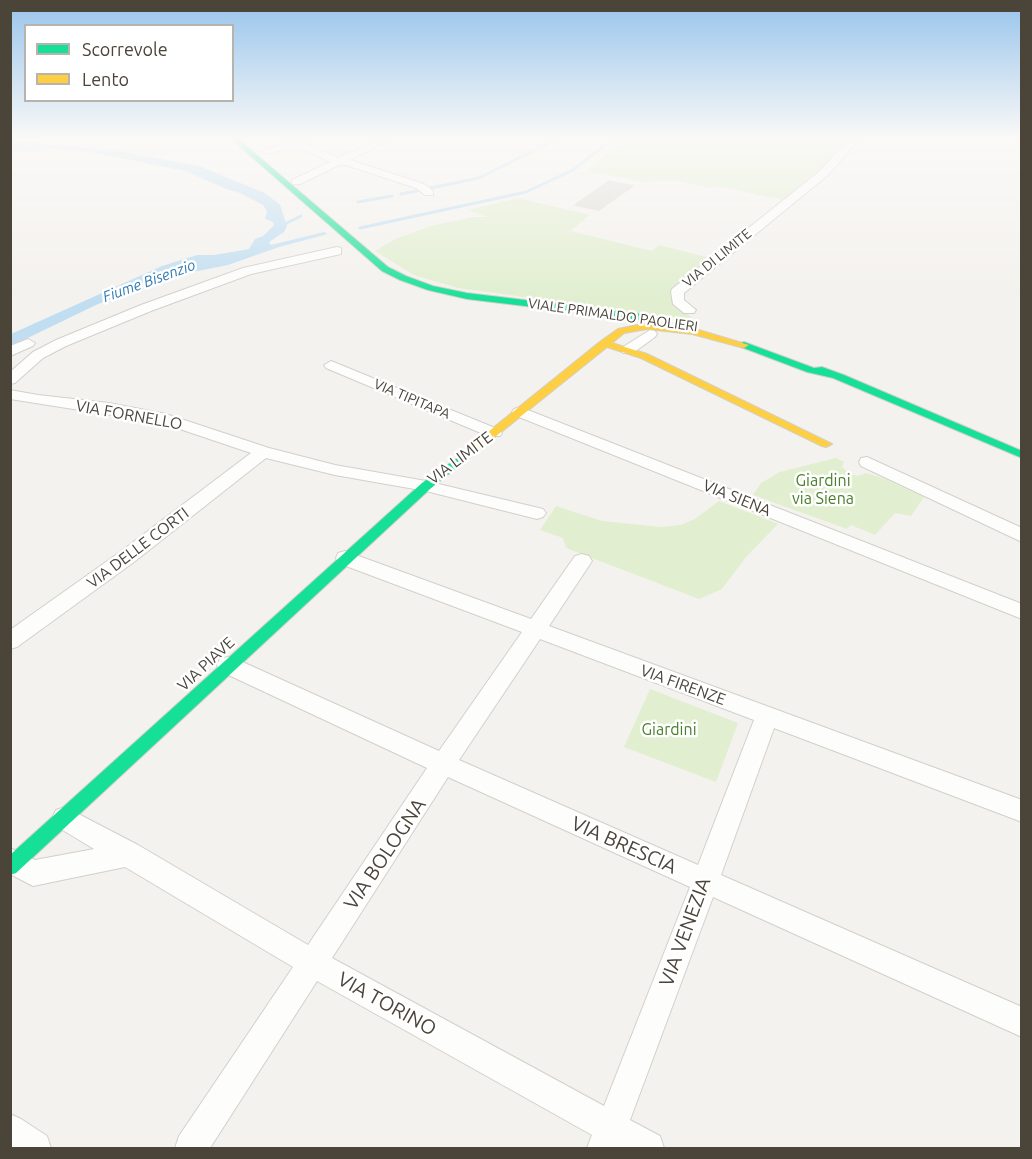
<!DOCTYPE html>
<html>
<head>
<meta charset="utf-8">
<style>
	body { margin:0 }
	#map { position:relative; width:1032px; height:1159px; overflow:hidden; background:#f4f2ee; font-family:Ubuntu,sans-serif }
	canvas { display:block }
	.frame { position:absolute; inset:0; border:12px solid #4b4439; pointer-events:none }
	.legend { position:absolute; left:24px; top:24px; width:210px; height:78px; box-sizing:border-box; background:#fff; border:2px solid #b7b4b0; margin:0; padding:8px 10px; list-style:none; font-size:18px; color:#4b4439 }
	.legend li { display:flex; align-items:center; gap:12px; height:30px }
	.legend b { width:30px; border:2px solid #b7b4b0 }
</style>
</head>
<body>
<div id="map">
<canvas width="1032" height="1159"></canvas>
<div class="frame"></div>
<ul class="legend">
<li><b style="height:8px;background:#16e098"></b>Scorrevole</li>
<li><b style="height:8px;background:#ffcf43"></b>Lento</li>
</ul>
</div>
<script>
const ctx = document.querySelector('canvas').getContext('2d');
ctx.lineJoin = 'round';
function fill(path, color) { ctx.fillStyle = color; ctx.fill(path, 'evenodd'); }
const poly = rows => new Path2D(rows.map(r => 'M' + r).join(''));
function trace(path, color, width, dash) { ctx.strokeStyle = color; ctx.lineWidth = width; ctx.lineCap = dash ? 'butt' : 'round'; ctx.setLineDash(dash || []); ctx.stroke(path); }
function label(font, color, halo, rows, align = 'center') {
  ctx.font = font + ' Ubuntu,sans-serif'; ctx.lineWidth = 5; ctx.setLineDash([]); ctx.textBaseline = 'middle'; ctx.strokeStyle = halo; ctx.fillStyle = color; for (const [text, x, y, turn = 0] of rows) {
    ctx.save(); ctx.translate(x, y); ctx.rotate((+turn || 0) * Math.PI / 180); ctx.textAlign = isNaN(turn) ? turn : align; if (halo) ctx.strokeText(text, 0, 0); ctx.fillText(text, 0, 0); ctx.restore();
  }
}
fill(poly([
	[625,138,851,138,819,172,783,200,717,186,710,188,675,180,643,182,586,171],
	[518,198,590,215,564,236,571,231,652,251,659,245,710,258,681,285,683,310,694,320,458,288,414,275,375,251,395,239,434,225,474,217,488,217,468,210],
	[836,458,844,462,842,467,850,474,858,476,866,473,883,478,924,497,911,516,895,513,875,535,851,525,847,529,753,495,761,483,780,472],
	[719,501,778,524,746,557,722,589,699,599,566,548,563,538,540,530,556,506,602,521,661,527,681,525,695,519],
	[650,689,738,723,716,782,624,747]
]), '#e1eecf');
fill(poly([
	[11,141,113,150,199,166,265,193,280,205,287,226,284,232,269,242,271,245,324,232,328,234,279,247,228,265,193,272,162,275,132,291,98,304,11,346,11,334,162,266,197,255,214,255,249,249,255,239,263,236,274,225,273,222,265,219,267,211,263,205,240,193,226,189,185,171,91,152,51,149,31,152,11,150]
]), '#c0ddf1');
trace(poly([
	[401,194,479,178,559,138],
	[358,202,392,196],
	[281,226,301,216],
	[360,228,526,192,573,170,614,138]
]), '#c0ddf1', 3);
const building = poly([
	[609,181,633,186,599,210,575,205,609,181]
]);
fill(building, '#dedbd6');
trace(building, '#dcd9d4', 1.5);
const street = poly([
	[381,138,393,138,350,160,424,184,433,191,433,195,425,195,416,188,346,165,339,165,300,184,292,184,292,180,330,162,299,147,291,147,268,154,263,151,287,142,301,141,338,158,381,138],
	[850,138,860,138,828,175,684,293,684,300,696,310,694,313,684,313,673,304,671,292,672,289,820,171,850,138],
	[337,247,341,248,341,254,251,274,151,311,66,346,43,358,15,383,10,384,10,372,33,352,56,340,141,305,243,268,337,247],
	[650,330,655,331,657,334,655,337,633,353,623,353,621,350,623,347,650,330],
	[28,339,35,343,33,346,10,356,10,346,28,339],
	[331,361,500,430,502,433,500,436,488,436,326,368,324,365,331,361],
	[10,390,38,395,109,403,166,414,269,448,335,465,426,481,543,509,546,513,543,517,537,519,426,491,335,475,266,458,134,562,17,647,10,649,10,630,120,552,251,453,162,423,10,399,10,390],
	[520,407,1022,604,1022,619,514,415,512,412,514,409,520,407],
	[867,457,1022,528,1022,542,861,466,859,462,861,458,867,457],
	[345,551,531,619,575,556,582,554,589,556,592,561,549,626,1022,800,1022,822,774,728,721,875,1022,1007,1022,1037,713,897,630,1120,660,1136,664,1148,587,1148,592,1135,317,981,210,1148,175,1148,179,1136,293,967,125,867,33,886,10,874,10,848,35,860,94,849,56,826,52,818,56,810,65,807,138,845,308,945,427,768,220,671,217,665,220,659,228,657,236,659,439,751,522,632,338,563,336,558,338,553,345,551],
	[540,639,754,720,698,865,459,760,540,639],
	[448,777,690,887,604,1106,332,958,448,777],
	[10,1114,21,1119,47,1136,51,1148,10,1148,10,1114]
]);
const fast = poly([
	[230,138,237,138,388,267,406,276,433,286,467,293,649,315,654,318,649,321,467,299,428,290,400,280,382,271,230,138],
	[744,342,814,368,822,367,844,375,1022,451,1022,458,833,378,807,372,741,347,741,343,744,342],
	[466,452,470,453,470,457,430,489,16,873,10,875,10,855,422,483,466,452]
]);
const slow = poly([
	[647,323,692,328,749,345,744,348,692,334,647,329,624,333,612,343,647,354,832,444,826,447,822,446,641,358,607,347,470,457,462,457,462,453,601,341,618,329,647,323]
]);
trace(street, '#d2d0cb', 2);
trace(fast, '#d3cfc5', 2);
trace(slow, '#d3cfc5', 2);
fill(street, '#fdfdfc');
fill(fast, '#16e098');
fill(slow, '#ffcf43');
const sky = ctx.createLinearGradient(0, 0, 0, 300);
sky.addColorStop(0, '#98c4ec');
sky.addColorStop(0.46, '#faf9f7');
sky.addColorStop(1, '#faf9f700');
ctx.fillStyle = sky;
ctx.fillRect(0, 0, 1032, 300);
label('14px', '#4b4439', '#fff', [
	["VIA DI LIMITE",717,258,-39],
	["VIALE PRIMALDO PAOLIERI",613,315,8],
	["VIA TIPITAPA",412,399,23]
]);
label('italic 15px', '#2e7ab2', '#fff', [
	["Fiume Bisenzio",149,281,-20]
]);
label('16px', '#4b4439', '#fff', [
	["VIA FORNELLO",129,415,10],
	["VIA LIMITE",460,458,-37],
	["VIA SIENA",737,498,22],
	["VIA DELLE CORTI",138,548,-37],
	["VIA PIAVE",206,664,-43],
	["VIA FIRENZE",683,685,20]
]);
label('16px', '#4a7f2a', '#fff', [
	["Giardini",823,481],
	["via Siena",823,499],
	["Giardini",669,730]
]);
label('20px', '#4b4439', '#fff', [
	["VIA BRESCIA",624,845,24],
	["VIA BOLOGNA",385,854,-56],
	["VIA VENEZIA",685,932,-70],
	["VIA TORINO",387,1004,29]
]);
</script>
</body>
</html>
